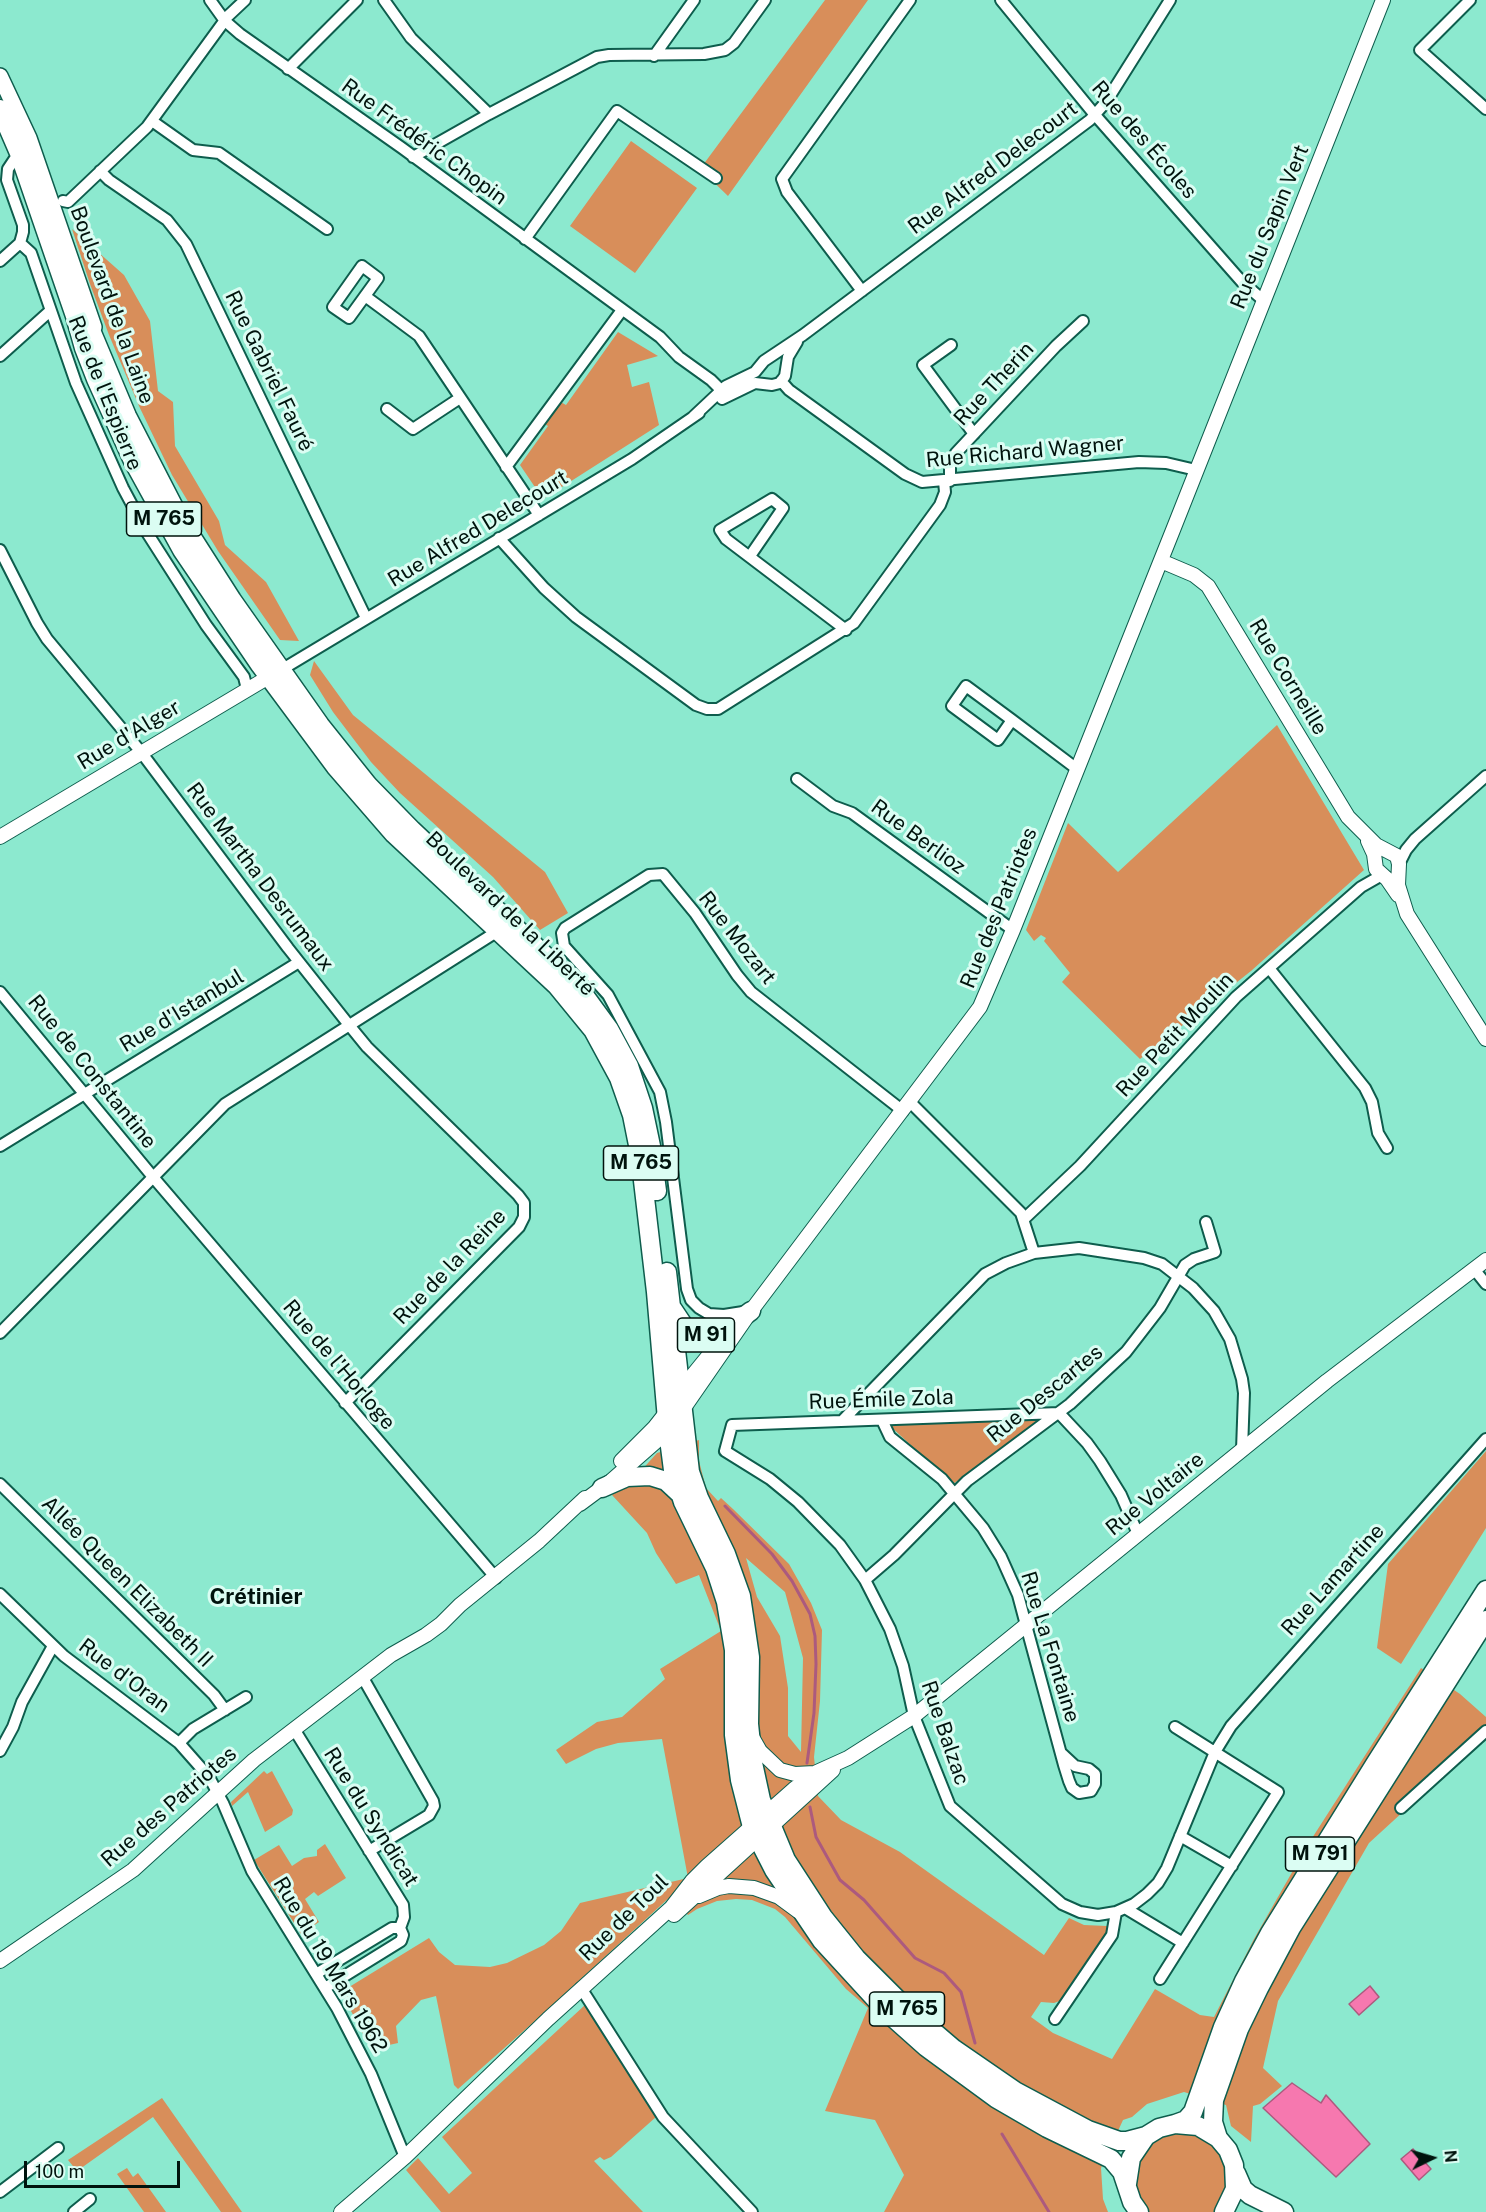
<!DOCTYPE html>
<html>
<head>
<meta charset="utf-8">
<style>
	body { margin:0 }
	#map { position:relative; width:1486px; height:2212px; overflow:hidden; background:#8ce9cf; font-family:"Public Sans",sans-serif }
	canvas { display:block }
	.north { position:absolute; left:1402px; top:2128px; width:60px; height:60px; -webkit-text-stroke:4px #dbfdf3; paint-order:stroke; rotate:85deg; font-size:16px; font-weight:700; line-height:24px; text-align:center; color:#00130d }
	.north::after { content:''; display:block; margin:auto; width:21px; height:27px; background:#00130d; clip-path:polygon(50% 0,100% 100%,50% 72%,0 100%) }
	.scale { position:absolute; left:24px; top:2161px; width:156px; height:27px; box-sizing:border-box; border:3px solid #00130d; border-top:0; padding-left:8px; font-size:18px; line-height:21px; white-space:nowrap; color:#00130d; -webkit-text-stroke:4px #dbfdf3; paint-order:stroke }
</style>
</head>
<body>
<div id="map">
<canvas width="1486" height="2212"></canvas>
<div class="north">N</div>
<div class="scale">100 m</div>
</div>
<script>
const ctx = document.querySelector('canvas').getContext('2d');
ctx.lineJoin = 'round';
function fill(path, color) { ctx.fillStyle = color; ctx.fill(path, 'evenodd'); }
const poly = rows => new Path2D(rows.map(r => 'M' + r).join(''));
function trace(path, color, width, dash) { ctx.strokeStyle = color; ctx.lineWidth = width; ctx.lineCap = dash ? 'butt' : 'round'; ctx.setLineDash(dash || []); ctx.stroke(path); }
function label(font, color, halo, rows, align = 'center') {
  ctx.font = font + ' "Public Sans",sans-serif'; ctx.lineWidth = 6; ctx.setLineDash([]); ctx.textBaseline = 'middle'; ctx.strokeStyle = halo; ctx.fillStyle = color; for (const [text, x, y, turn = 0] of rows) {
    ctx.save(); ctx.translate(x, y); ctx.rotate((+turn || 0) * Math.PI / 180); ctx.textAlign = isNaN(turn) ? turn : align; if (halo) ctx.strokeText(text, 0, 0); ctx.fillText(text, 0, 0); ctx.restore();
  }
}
fill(poly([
	[825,0,868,0,728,196,700,169],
	[631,141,697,188,635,273,570,226],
	[72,229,124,275,150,321,158,391,173,402,175,446,219,521,225,545,266,582,299,641,280,640,218,551,172,475,139,406,109,335,90,284],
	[618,332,658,356,627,365,632,387,649,382,659,425,543,499,520,465,548,426,541,422,557,400,566,405],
	[314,661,353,715,545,872,568,913,540,930,493,877,400,793,371,762,333,712,310,675],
	[1277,725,1364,870,1251,971,1140,1059,1062,982,1070,973,1044,941,1046,938,1041,935,1034,941,1026,930,1068,823,1118,872],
	[1043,1420,953,1484,889,1425],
	[699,1440,699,1461,706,1488,718,1501,721,1498,733,1509,789,1564,811,1603,822,1630,820,1701,814,1757,818,1796,841,1820,900,1852,1044,1955,1069,1918,1084,1925,1107,1926,1106,1936,1062,2000,1054,2003,1041,2002,1031,2017,1053,2033,1112,2059,1155,1989,1200,2015,1214,2017,1254,1939,1307,1846,1421,1668,1460,1694,1486,1717,1486,1736,1369,1843,1278,2001,1263,2068,1282,2086,1260,2104,1253,2106,1251,2142,1231,2126,1226,2105,1184,2092,1147,2104,1132,2117,1123,2120,1101,2168,1103,2199,1108,2212,884,2212,904,2175,875,2120,825,2111,868,2008,846,1989,785,1917,775,1909,752,1900,736,1899,717,1901,697,1909,688,1915,671,1896,545,2012,458,2089,454,2085,436,1996,421,2000,396,2026,398,2043,371,2049,341,1992,429,1938,439,1952,455,1965,490,1967,507,1963,544,1945,561,1931,580,1903,688,1878,662,1739,618,1743,596,1749,566,1764,556,1750,597,1722,622,1717,665,1679,660,1669,721,1631,699,1575,676,1584,656,1553,647,1533,612,1495,630,1483,657,1453],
	[746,1558,785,1592,803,1658,801,1752,788,1736,788,1688,780,1636,757,1597],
	[1486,1451,1486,1528,1401,1664,1377,1648,1388,1564],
	[264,1771,267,1774,272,1771,293,1810,292,1815,265,1832,248,1792,232,1806,231,1802],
	[325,1844,346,1878,318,1896,314,1892,305,1899,319,1922,301,1934,254,1860,279,1845,292,1866,304,1858,317,1856,317,1850],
	[585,2005,656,2117,611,2157,604,2160,600,2157,594,2161,643,2212,441,2212,406,2170,418,2158,449,2194,472,2173,442,2137],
	[162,2098,242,2212,221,2212,153,2117,77,2171,68,2160],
	[1196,2131,1223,2152,1229,2186,1217,2209,1214,2212,1149,2212,1139,2199,1134,2178,1142,2150,1162,2133],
	[127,2168,133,2177,138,2173,166,2212,144,2212,117,2174]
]), '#d88e5a');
const water = poly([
	[1370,1986,1379,1997,1359,2015,1349,2004,1370,1986],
	[1292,2083,1321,2103,1326,2095,1370,2144,1336,2177,1263,2108,1292,2083],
	[1413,2149,1431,2169,1419,2180,1401,2159,1413,2149]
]);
fill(water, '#f678af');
trace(water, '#ac5a7e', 1.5);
trace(poly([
	[725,1506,772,1554,792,1581,810,1614,815,1636,816,1664,814,1713,807,1763],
	[810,1807,816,1837,840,1880,864,1900,915,1958,944,1973,961,1992,975,2043],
	[1002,2134,1049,2212]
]), '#ac5a7e', 3);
const minor = poly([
	[210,0,225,21,240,34,402,148,660,337,679,357,711,380,727,396],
	[384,0,411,38,489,114,597,57,609,55,704,54,725,50,734,43,765,0],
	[1001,0,1095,115,1242,282,1263,300],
	[1470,0,1420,50,1486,109],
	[654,56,694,0],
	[288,69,357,0],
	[152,121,193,150,219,153,327,229],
	[413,157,489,114],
	[14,160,8,169,7,180,23,225,23,232,20,243],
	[100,171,109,180,167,220,186,244,366,618],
	[63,201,68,202,147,127,228,16,245,0],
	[525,239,617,111,716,178],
	[20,243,31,253,76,383,123,488,146,531,206,625,244,677,247,689],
	[0,261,20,243],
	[362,266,378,278,349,318,333,307,362,266],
	[862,291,787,192,782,179,910,0],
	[365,296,419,336,539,515],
	[951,345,923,365,974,434],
	[0,356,50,311],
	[781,381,789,390,905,474,922,482,1139,462,1166,463,1196,470],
	[722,399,755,383,772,385,780,383,785,376,788,357,797,342],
	[387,409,413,429,460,398],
	[693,417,726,386,755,372,764,361,803,335,1090,120,1106,102,1170,0],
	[506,467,622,310],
	[950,481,950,465,956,453,1056,346,1083,321],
	[499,538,544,588,576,617,696,705,707,709,718,709,854,623,940,505,945,492,944,481],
	[0,550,37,623,47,639,141,752,288,948,349,1025,367,1047,518,1195,524,1203,524,1217,519,1227,345,1403],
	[750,556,783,508,772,499,720,530,726,539,846,630],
	[281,670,632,459,699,413],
	[1012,720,998,740,952,706,966,686,1012,720,1077,769],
	[797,779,833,806,852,813,1013,930],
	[1399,864,1406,850,1415,839,1486,776],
	[1269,968,1365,1088,1372,1102,1378,1133,1387,1148],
	[0,992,153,1177,496,1578],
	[910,1102,1021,1213,1034,1253],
	[0,1146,299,962],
	[1024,1219,1080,1166,1236,997,1361,887,1382,875],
	[1474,1269,1486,1284],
	[743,1312,724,1315,709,1314,699,1308,691,1300,687,1289,666,1122,660,1092,608,995,564,946,562,933,565,928,649,875,663,874,695,913,737,975,751,992,903,1111],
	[0,1333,225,1104,501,929],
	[882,1420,890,1437,942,1479,983,1528,1001,1557,1018,1595,1026,1625,1064,1765,1069,1781,1072,1788,1079,1793,1091,1791,1095,1784,1095,1774,1089,1769,1075,1766,1061,1753],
	[842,1421,985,1274,1006,1263,1034,1253,1079,1248,1144,1258,1162,1264,1193,1288,1214,1311,1230,1339,1242,1379,1244,1393,1242,1450],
	[0,1484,214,1695,225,1710],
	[1138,1534,1121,1495,1100,1461,1087,1443,1059,1413,732,1425,725,1451,770,1479,798,1502,840,1545,865,1580,890,1629,903,1666,914,1716,950,1806,1062,1904,1080,1912,1098,1915,1116,1912,1134,1904,1147,1894,1158,1883,1167,1868,1215,1752,1231,1726,1486,1439],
	[865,1580,894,1555,967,1481,1070,1404,1126,1352,1160,1308,1185,1265,1194,1259,1215,1252,1206,1222],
	[0,1594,64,1656,179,1743,209,1777,223,1803,252,1871,337,2008,371,2074,405,2157],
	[363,1678,433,1801,434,1806,429,1815,369,1851],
	[294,1729,403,1905,404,1917,400,1928],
	[179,1743,193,1729,246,1697],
	[0,1751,13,1727,22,1702,53,1646],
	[1401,1808,1486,1731],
	[1180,1836,1232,1866],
	[1125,1908,1183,1943],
	[316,1974,392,1928,400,1928,403,1935,401,1941,325,1988],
	[1160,1979,1278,1792,1175,1727],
	[581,1988,663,2117,752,2212],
	[1055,2019,1112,1935,1116,1912],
	[0,2192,58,2148],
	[74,2212,90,2199]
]);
const tertiary = poly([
	[1161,561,1194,575,1208,586,1348,817,1376,845,1397,856,1399,864,1398,885,1407,914,1486,1039],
	[0,837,277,672],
	[1368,841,1374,854,1376,869,1387,879,1398,895],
	[679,1392,727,1333],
	[621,1461,654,1428,669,1409],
	[580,1504,611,1481,668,1431,751,1311,980,1007,1013,930,1173,530,1383,0],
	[752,1737,760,1751,780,1770,795,1774,815,1773],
	[699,1896,718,1888,729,1886,754,1888,779,1897,798,1911],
	[674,1915,833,1770],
	[0,1961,133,1870,254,1760,391,1655,426,1635,441,1624,460,1605,539,1541,585,1498],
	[341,2212,405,2157,548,2019,671,1908,692,1881,707,1866,794,1789,817,1772,848,1758,914,1716,1327,1381,1486,1260]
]);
const secondary = poly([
	[0,76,29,138,94,327]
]);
const primary = poly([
	[0,109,19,153,75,316,84,348,96,379,133,461,182,550,260,665,335,766,394,834,557,986,593,1030,619,1078,632,1115,640,1155,656,1292,668,1431,673,1470,683,1502,715,1568,726,1602,734,1650,734,1735,740,1780,752,1827,774,1870,822,1941,889,2014,926,2047,997,2099,1047,2128,1111,2159,1122,2172,1132,2202,1139,2212],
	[85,316,127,416,179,517,232,600,320,725,368,785,412,830,570,979,582,992,609,1029,629,1066,643,1108,651,1146,657,1191],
	[667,1272,690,1472,699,1498,726,1554,741,1596,750,1657,749,1724,753,1763,761,1800,786,1860,823,1917,856,1958,906,2008,954,2049,1015,2091,1088,2130,1119,2141,1127,2141,1146,2136],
	[672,1308,684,1326,694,1333,706,1335,724,1331,751,1311],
	[602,1488,627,1477,650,1476,666,1481,681,1495],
	[1175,2124,1186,2120,1193,2112,1223,2027,1244,1981,1270,1933,1375,1764,1486,1590],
	[1218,2138,1213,2122,1214,2100,1239,2029,1259,1988,1291,1928,1486,1620],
	[1236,2173,1243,2189,1250,2195,1284,2212],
	[1127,2184,1131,2158,1146,2136,1159,2128,1175,2124,1198,2126,1218,2138,1228,2150,1234,2165,1235,2189,1224,2212]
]);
trace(minor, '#0e5d4d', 14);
trace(tertiary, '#0e5d4d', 16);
trace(secondary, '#0e5d4d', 18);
trace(primary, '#0e5d4d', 21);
trace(minor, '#fff', 10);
trace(tertiary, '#fff', 14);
trace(secondary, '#fff', 15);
trace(primary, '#fff', 18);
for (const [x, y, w] of [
	[164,519,75],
	[641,1163,75],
	[706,1335,57],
	[1320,1854,69],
	[907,2009,75]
]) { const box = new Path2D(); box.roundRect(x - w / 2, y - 17, w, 34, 4.5); ctx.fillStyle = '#dbfdf3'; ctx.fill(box); trace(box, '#00130d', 1.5); }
label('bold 20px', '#00130d', null, [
	["M 765",164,519],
	["M 765",641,1163],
	["M 91",706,1335],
	["M 791",1320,1854],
	["M 765",907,2009]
]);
label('21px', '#00130d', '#dbfdf3', [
	["Rue des Écoles",1144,140,49],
	["Rue Frédéric Chopin",424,142,36],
	["Rue Alfred Delecourt",993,168,-37],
	["Rue du Sapin Vert",1270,227,-68],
	["Boulevard de la Laine",112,305,70],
	["Rue Gabriel Fauré",269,371,64],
	["Rue Therin",994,384,-47],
	["Rue de l'Espierre",105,393,68],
	["Rue Richard Wagner",1025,452,-5],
	["Rue Alfred Delecourt",478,529,-31],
	["Rue Corneille",1288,677,59],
	["Rue d'Alger",129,735,-31],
	["Rue Berlioz",918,837,36],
	["Rue Martha Desrumaux",260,877,53],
	["Rue des Patriotes",999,908,-68],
	["Boulevard de la Liberté",510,914,44],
	["Rue Mozart",737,938,52],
	["Rue d'Istanbul",182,1011,-31],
	["Rue Petit Moulin",1175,1035,-47],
	["Rue de Constantine",92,1072,51],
	["Rue de la Reine",450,1267,-46],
	["Rue de l'Horloge",339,1365,50],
	["Rue Descartes",1045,1394,-39],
	["Rue Émile Zola",881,1400,-2],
	["Rue Voltaire",1155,1494,-39],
	["Rue Lamartine",1333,1580,-48],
	["Allée Queen Elizabeth II",127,1582,45],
	["Rue La Fontaine",1050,1647,73],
	["Rue d'Oran",124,1676,37],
	["Rue Balzac",945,1733,71],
	["Rue des Patriotes",169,1807,-41],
	["Rue du Syndicat",371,1817,58],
	["Rue de Toul",624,1918,-44],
	["Rue du 19 Mars 1962",330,1965,59]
]);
label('bold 22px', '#00130d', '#dbfdf3', [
	["Crétinier",256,1597]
]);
</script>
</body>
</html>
